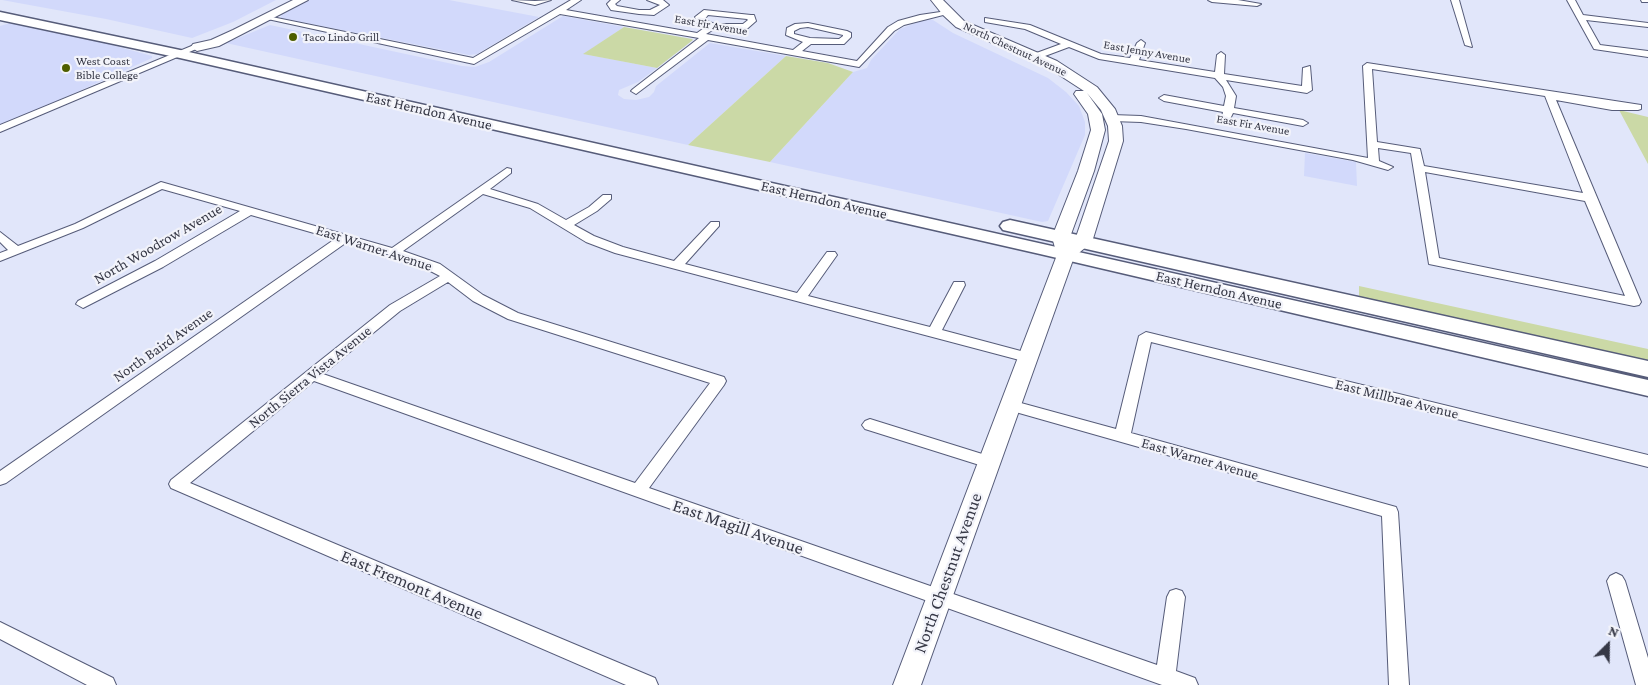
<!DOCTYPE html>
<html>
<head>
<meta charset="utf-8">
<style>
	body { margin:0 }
	#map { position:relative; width:1648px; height:685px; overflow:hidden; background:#e1e6fa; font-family:"Crimson Pro",serif }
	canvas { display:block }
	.north { position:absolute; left:1583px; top:620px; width:50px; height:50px; -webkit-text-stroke:4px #f2f3fa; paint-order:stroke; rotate:23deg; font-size:14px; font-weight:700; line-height:20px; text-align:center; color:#363846 }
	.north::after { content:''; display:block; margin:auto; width:18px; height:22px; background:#363846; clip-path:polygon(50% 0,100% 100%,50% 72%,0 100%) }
</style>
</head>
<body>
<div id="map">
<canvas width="1648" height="685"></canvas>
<div class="north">N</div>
</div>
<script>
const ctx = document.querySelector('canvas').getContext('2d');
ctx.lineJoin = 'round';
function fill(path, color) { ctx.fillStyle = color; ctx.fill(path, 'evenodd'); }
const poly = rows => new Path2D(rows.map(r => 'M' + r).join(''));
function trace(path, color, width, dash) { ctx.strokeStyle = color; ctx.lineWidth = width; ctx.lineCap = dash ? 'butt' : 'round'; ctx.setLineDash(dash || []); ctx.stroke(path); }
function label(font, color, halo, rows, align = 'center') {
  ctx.font = font + ' "Crimson Pro",serif'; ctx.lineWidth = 4.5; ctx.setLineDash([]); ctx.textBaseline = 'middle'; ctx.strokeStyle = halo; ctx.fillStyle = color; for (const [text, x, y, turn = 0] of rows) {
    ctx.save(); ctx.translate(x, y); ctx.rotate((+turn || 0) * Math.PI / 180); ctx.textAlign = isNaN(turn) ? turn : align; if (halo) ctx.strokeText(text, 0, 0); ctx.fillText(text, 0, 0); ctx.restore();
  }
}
fill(poly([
	[2,0,276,0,233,22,192,38,106,19],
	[310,0,449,0,539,17,477,54,469,55,281,18,281,15],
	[563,16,624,27,584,54,657,68,638,82,619,90,618,95,624,99,636,100,649,97,654,92,656,86,710,43,786,56,688,145,226,43,270,25,462,66,475,67,489,62],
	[926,19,933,20,953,33,1048,78,1066,92,1079,106,1085,122,1085,135,1048,221,1042,222,770,162,853,72,867,68,871,60,900,29],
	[10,23,101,42,152,56,152,58,0,127,0,26],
	[1305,153,1356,162,1357,186,1304,176]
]), '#d2d9fb');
fill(poly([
	[624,27,692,39,693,40,657,68,583,54],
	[786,56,828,63,853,72,770,162,688,145],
	[1619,110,1648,117,1648,164],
	[1359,286,1648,349,1648,361,1359,297]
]), '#cbd9a6');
const street = poly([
	[512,0,535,1,551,0,535,5,512,0],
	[571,0,581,0,566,10,697,33,707,26,697,23,695,17,704,10,751,15,754,15,756,21,748,28,716,28,706,34,793,50,803,42,786,35,787,28,795,24,808,23,847,31,851,33,851,37,844,44,811,44,802,51,857,61,888,27,898,21,920,15,947,11,951,13,904,25,894,31,859,67,708,40,636,94,631,91,633,89,699,38,560,14,474,64,263,18,267,16,473,58,571,0],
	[708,15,747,19,748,20,743,24,715,24,704,20,708,15],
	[808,27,843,35,843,36,839,39,810,38,794,34,794,31,800,28,808,27],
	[611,0,620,0,615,4,617,6,639,10,650,10,660,5,647,0,663,0,669,5,654,15,639,14,611,10,607,4,611,0],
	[1208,0,1238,0,1261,4,1257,6,1212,2,1208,0],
	[1451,0,1459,0,1472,47,1465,45,1451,0],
	[1567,0,1575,0,1583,15,1648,23,1648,27,1586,20,1600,45,1648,51,1648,57,1594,49,1567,0],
	[1641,0,1648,0,1648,2,1642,2,1641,0],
	[985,18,1030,25,1101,54,1130,58,1137,43,1141,40,1145,43,1139,60,1215,72,1217,55,1221,52,1225,55,1224,74,1302,86,1303,68,1310,66,1312,90,1307,93,1226,80,1236,96,1234,108,1303,120,1308,123,1303,126,1233,113,1230,119,1227,120,1222,117,1223,112,1164,101,1159,98,1164,95,1224,106,1226,96,1223,87,1215,78,1099,59,1069,47,1037,59,1031,59,1031,55,1061,44,1025,29,985,22,985,18],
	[194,45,201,47,0,132,0,125,194,45],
	[1367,63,1641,105,1641,109,1638,110,1612,110,1556,100,1641,302,1639,305,1634,306,1429,264,1411,153,1378,148,1379,161,1393,167,1388,170,1353,160,1186,129,1141,122,1112,121,1107,118,1112,115,1141,116,1368,158,1363,66,1367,63],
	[1372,69,1545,96,1583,193,1424,166,1420,149,1377,142,1372,69],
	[1425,172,1585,201,1625,296,1439,258,1425,172],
	[507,168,511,169,511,173,490,189,538,204,566,220,589,207,603,195,611,195,611,199,597,211,574,225,594,236,623,247,674,261,711,222,719,222,719,226,685,264,797,293,827,252,835,252,837,255,808,296,930,327,954,282,964,282,965,285,942,330,1032,354,1034,357,1032,360,1027,362,615,253,586,242,530,208,483,194,403,251,440,264,483,295,518,313,724,377,726,381,724,385,649,488,1157,665,1167,597,1170,591,1176,589,1182,591,1185,597,1176,671,1195,678,1198,685,1162,685,314,381,190,483,655,678,658,685,626,685,171,488,169,484,171,480,306,372,390,305,440,276,413,262,347,242,6,483,0,485,0,471,335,239,251,215,163,267,83,308,76,304,78,301,155,261,240,211,162,189,83,228,0,261,0,253,8,250,0,242,0,232,18,246,75,224,161,182,392,248,507,168],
	[448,282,473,301,508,319,710,383,635,483,323,374,400,311,448,282],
	[1146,332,1648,455,1648,467,1151,342,1131,433,1396,507,1398,512,1409,685,1389,685,1382,516,1005,409,1003,405,1005,401,1010,400,1116,429,1139,336,1146,332],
	[870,419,995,458,997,462,995,466,989,468,865,429,862,425,865,421,870,419],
	[1616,573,1622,576,1625,581,1648,658,1648,685,1636,685,1607,581,1610,576,1616,573],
	[0,622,113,678,116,685,87,685,0,639,0,622]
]);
const secondary = poly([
	[293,0,308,0,219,46,197,51,191,47,193,44,211,40,233,30,293,0],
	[931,0,943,0,964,21,1057,61,1097,87,1115,109,1122,126,1123,141,1092,242,1074,257,921,685,893,685,1057,255,1052,237,1078,171,1091,130,1088,114,1074,94,1076,91,1084,91,1047,67,956,27,943,15,931,0],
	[1087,93,1101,110,1108,126,1109,141,1075,240,1071,243,1070,237,1094,171,1105,130,1102,114,1087,93]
]);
const primary = poly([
	[0,12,180,50,1648,380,1648,396,1040,254,180,58,0,20,0,12],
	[1010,220,1648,361,1648,377,1003,230,1000,226,1003,222,1010,220]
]);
trace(street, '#565c79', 2);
trace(secondary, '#565c79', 2);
trace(primary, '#565c79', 3);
fill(street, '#fff');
fill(secondary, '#fff');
fill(primary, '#fff');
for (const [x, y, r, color] of [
	[293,37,5,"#4e5e00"],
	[66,68,5,"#4e5e00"]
]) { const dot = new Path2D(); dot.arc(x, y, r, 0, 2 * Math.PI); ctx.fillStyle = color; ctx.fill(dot); trace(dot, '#f2f3fa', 2); }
label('12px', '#363846', '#f2f3fa', [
	["East Fir Avenue",711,25,10],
	["North Chestnut Avenue",1015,49,25],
	["East Jenny Avenue",1147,52,10],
	["East Fir Avenue",1253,125,10]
]);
label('12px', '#363846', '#f2f3fa', [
	["Taco Lindo Grill",303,37],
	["West Coast",76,61],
	["Bible College",76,75]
], 'left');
label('15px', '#363846', '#f2f3fa', [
	["East Herndon Avenue",429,111,13],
	["East Herndon Avenue",824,200,13],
	["North Woodrow Avenue",158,244,-30],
	["East Warner Avenue",374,248,18],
	["East Herndon Avenue",1219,290,13],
	["North Baird Avenue",163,345,-35],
	["North Sierra Vista Avenue",310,377,-39],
	["East Millbrae Avenue",1397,399,14],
	["East Warner Avenue",1200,459,16]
]);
label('18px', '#363846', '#f2f3fa', [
	["East Magill Avenue",738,527,19],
	["North Chestnut Avenue",948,573,-70],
	["East Fremont Avenue",412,585,23]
]);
</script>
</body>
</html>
